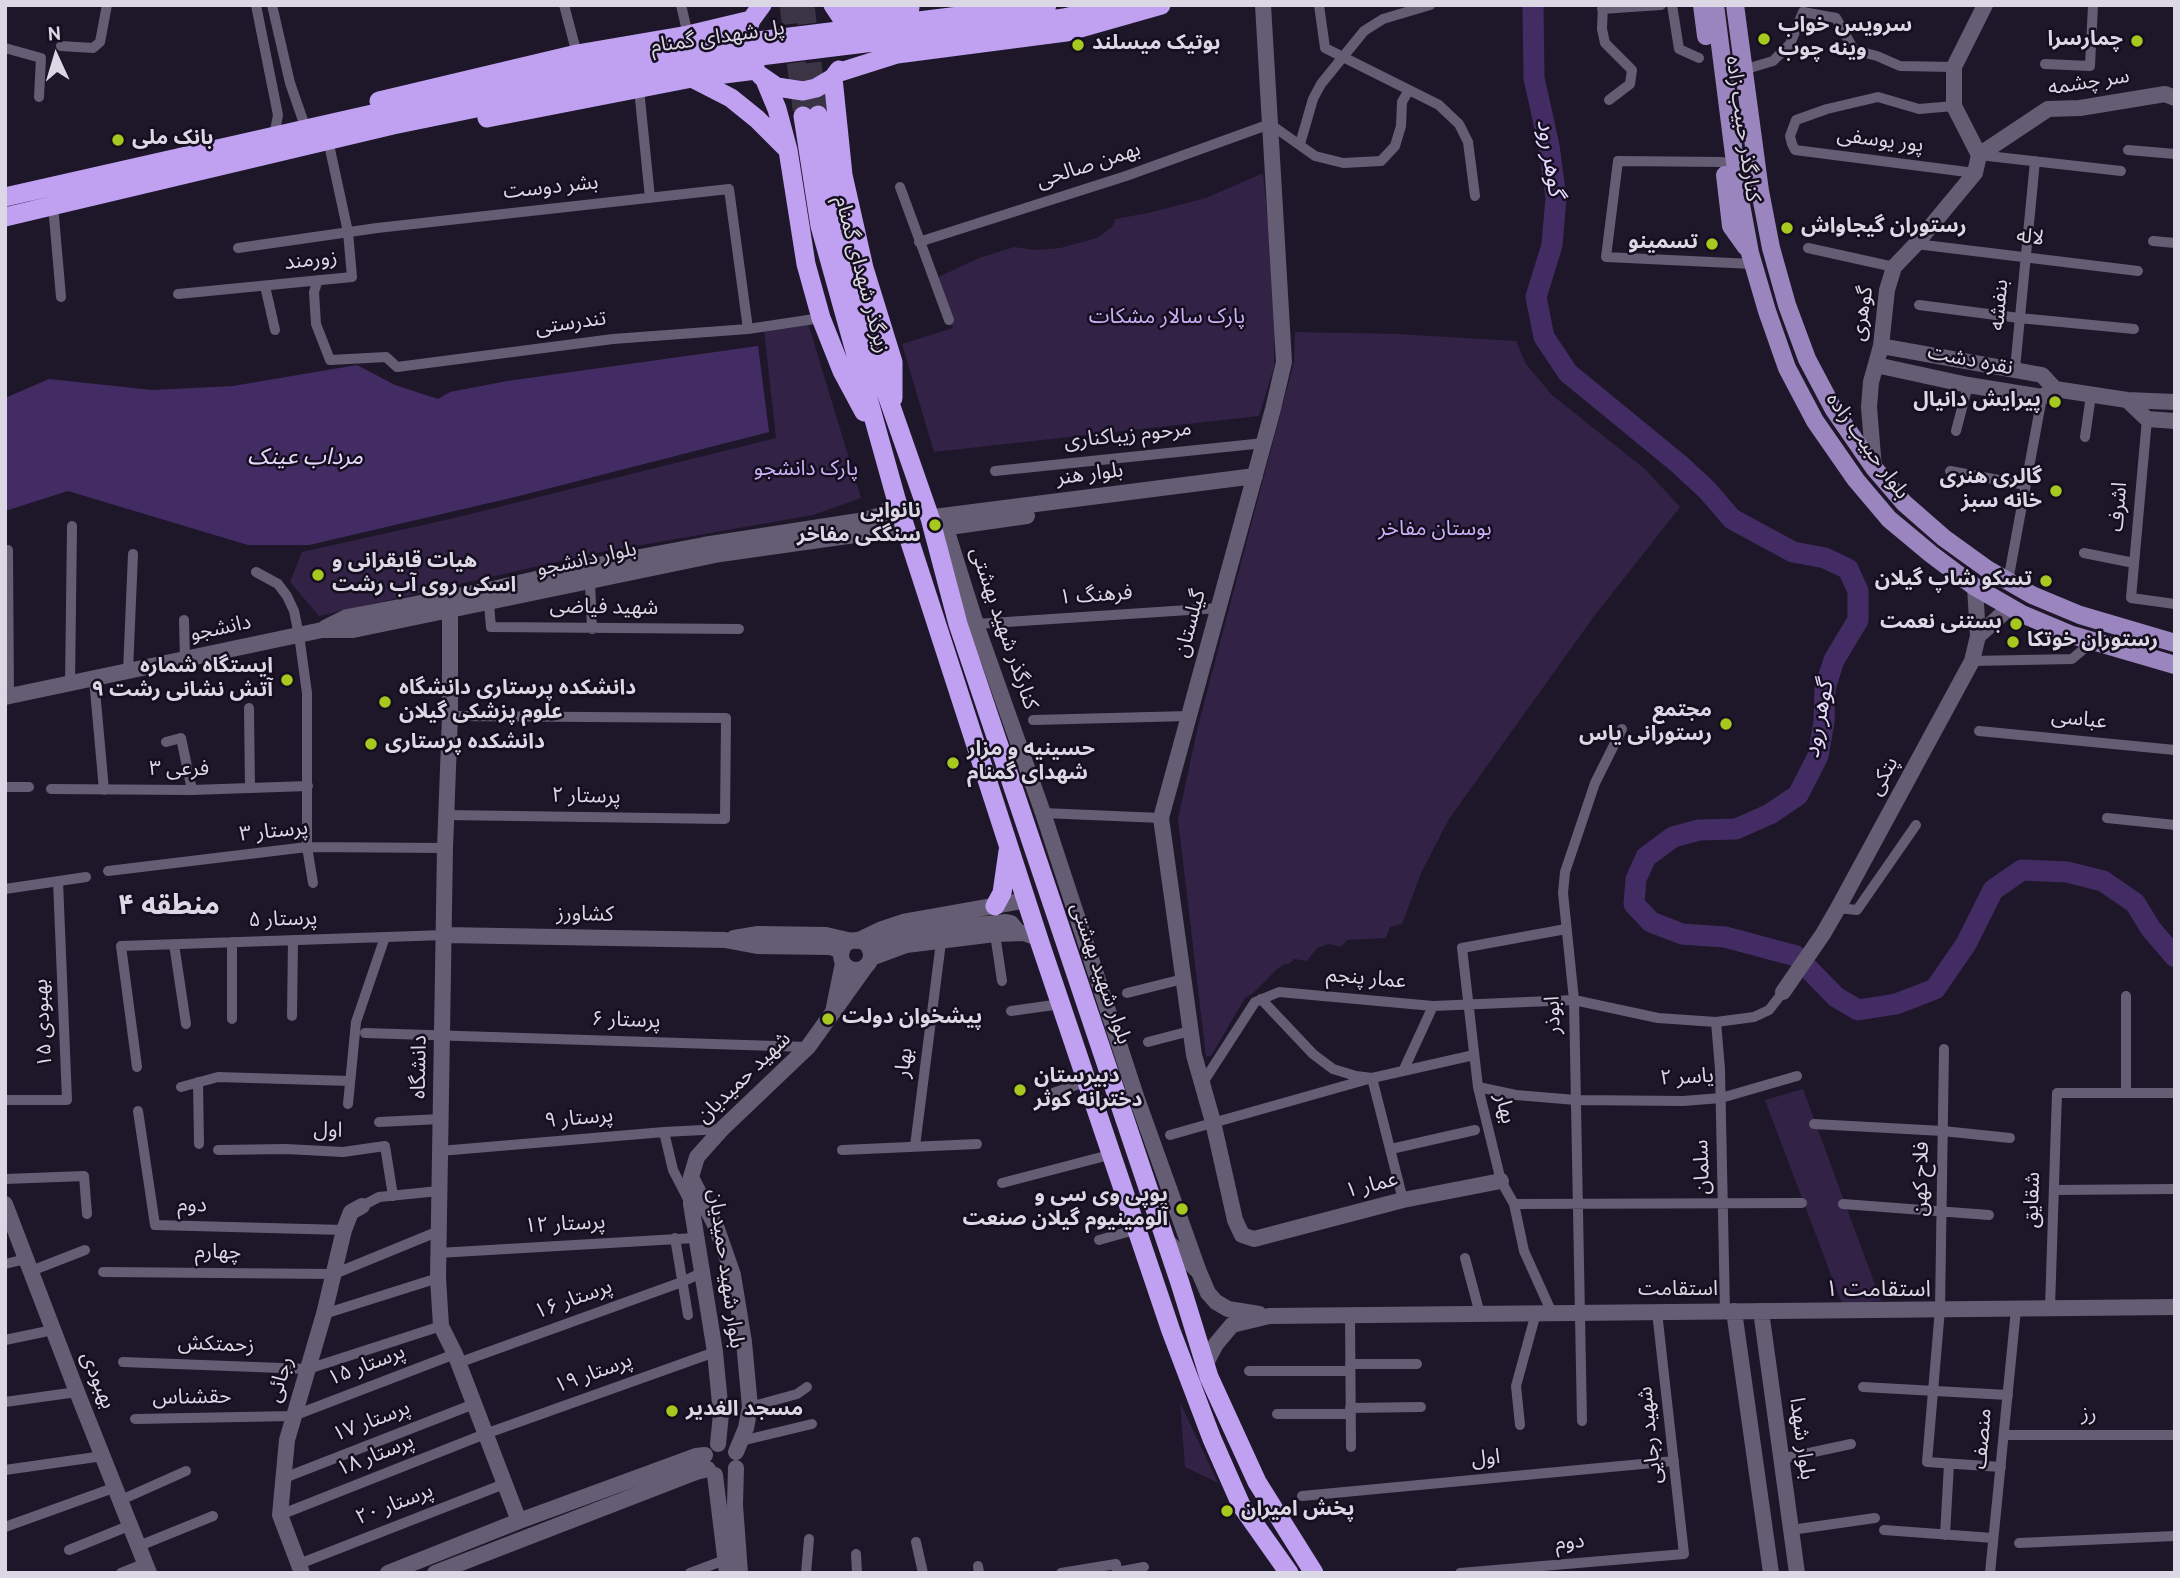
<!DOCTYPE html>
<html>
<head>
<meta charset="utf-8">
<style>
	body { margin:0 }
	#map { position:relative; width:2180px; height:1578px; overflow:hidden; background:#1e1729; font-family:Overpass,sans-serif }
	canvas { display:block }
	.frame { position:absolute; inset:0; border:7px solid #dbd7e4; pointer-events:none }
	.north { position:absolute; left:21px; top:21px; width:70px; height:70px; -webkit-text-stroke:5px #150e1f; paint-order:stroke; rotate:356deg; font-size:19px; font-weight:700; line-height:28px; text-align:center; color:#dbd7e4 }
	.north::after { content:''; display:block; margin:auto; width:24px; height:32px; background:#dbd7e4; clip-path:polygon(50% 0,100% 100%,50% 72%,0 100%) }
</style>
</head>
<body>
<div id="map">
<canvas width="2180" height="1578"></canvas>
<div class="frame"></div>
<div class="north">N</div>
</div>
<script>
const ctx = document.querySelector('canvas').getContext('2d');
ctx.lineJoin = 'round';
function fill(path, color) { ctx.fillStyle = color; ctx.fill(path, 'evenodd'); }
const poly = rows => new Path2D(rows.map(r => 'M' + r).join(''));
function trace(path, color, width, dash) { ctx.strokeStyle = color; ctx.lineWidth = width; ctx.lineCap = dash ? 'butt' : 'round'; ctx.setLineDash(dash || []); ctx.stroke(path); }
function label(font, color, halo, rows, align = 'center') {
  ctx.font = font + ' Overpass,"Noto Sans Arabic",sans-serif'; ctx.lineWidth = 5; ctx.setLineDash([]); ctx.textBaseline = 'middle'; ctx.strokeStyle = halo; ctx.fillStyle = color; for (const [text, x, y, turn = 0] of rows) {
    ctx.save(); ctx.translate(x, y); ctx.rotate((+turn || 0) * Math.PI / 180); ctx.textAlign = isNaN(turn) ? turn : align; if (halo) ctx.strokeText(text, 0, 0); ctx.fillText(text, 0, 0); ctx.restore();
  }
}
fill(poly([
	[1263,173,1275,290,1274,367,1259,416,934,452,902,344,953,328,934,279,979,258,1014,247,1036,250,1060,248,1097,238,1113,226,1115,219,1148,213,1206,198],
	[808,323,861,498,813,515,596,553,319,616,290,582,302,552,450,519,776,438,764,330],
	[1295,332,1398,334,1516,341,1526,364,1552,395,1645,469,1680,507,1592,619,1449,819,1421,873,1402,924,1390,927,1386,938,1347,940,1341,947,1329,944,1317,948,1307,961,1294,959,1289,964,1285,964,1277,969,1253,993,1245,998,1211,1056,1206,1057,1178,819,1198,726,1294,362],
	[1803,1089,1881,1301,1842,1304,1765,1100],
	[1180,1402,1218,1483,1185,1467]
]), '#312246');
fill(poly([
	[758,346,769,432,519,496,309,545,248,545,68,491,5,511,5,398,49,379,152,390,233,386,357,365,395,385,438,399,450,392,507,381]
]), '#432c64');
trace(poly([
	[1533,5,1534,78,1549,146,1556,198,1552,245,1536,297,1544,337,1568,373,1679,464,1707,490,1732,519,1793,552,1825,558,1848,569,1858,591,1858,620,1834,660,1825,688,1824,722,1818,756,1798,795,1770,814,1736,829,1699,830,1673,837,1646,857,1636,879,1634,904,1651,922,1682,934,1725,937,1796,956,1836,997,1858,1010,1896,1004,1935,989,1966,944,1993,890,2022,870,2067,872,2103,881,2135,903,2151,929,2175,957]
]), '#432c64', 21);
trace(poly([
	[789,5,803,116],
	[805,5,818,115]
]), '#3a3445', 19, [19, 10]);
trace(poly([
	[256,5,278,115,274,136],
	[272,5,290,83,306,129],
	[564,5,577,54],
	[681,5,688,35],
	[1319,5,1325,48,1439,105,1459,124,1468,142,1475,196],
	[1603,5,1602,29,1605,43,1632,70,1630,84,1609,100],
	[1672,5,1679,49,1699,58],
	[1602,9,1661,5],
	[61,46,93,48,100,42,107,5],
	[5,48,41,58,39,97],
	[2045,64,2090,66,2093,5],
	[1753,67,1773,61,1790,44,1803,12,1836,18,1854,50,1877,56,1900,66,1954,67],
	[639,89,650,198],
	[1954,106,1919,109,1878,97,1827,109,1796,120,1790,136,1792,144,1795,150,1975,173],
	[1300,144,1313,99,1321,84,1364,31,1383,19,1430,5],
	[2128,150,2175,154],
	[1979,155,2121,171],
	[1723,162,1618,161,1606,257,1753,264],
	[900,187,949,320],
	[53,205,61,297],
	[2153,241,2175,243],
	[919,242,1126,176,1270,124,1315,156,1343,163,1381,161,1395,146,1401,126,1402,102,1409,90],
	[1916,244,2138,271],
	[238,248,377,228,729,189,748,329],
	[1808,248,1894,267],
	[318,280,314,292,316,324,330,360,386,357,397,367,613,339,748,329,821,318],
	[265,286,275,330],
	[178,294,352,277,348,232,328,140],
	[1919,305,2019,318,2134,329],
	[2015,369,2035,161],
	[2147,419,2131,598,2175,604],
	[1956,431,1968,385],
	[2085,437,2091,395],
	[995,471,1264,443],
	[1950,471,2026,485],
	[8,550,9,696],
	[2084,553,2134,563],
	[256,572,278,584,287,596,294,611,299,635,307,693,307,847,313,883],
	[2008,581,2042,397],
	[590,582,592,629],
	[489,604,491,627,739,629],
	[184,620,185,659],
	[976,624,1219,608],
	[1972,661,2072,659,2092,642],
	[128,671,133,554],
	[94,679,104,790],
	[70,684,72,526],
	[249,708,250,788],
	[1033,720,1189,716],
	[1979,731,2175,750],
	[166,742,181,738,192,790],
	[5,787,29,787],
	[51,789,192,790,308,786],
	[1043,813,1161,818],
	[446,815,725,819,726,718,450,716],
	[2107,818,2175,825],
	[108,871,307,847,445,848],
	[5,889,86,877],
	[1838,908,1857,910,1916,825],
	[995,934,1002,981],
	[232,942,232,1019],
	[174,944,186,1024],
	[1127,993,1183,979],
	[2126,996,2126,1093],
	[1261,999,1313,1054,1333,1069,1356,1076,1372,1078,1474,1055],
	[1011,1011,1061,1004],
	[292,1016,293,940],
	[1716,1022,1720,1069,1725,1311],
	[365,1033,808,1047],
	[1148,1042,1190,1031],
	[1944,1049,1940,1309,1927,1462,2001,1467],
	[137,1067,121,946,445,935],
	[1404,1069,1433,1006],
	[198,1082,199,1144],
	[1202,1084,1255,1002,1279,992,1433,1006,1574,1000,1658,1018,1716,1022,1754,1017,1769,1010,1783,992],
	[181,1087,218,1077,350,1081],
	[1478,1087,1516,1095,1576,1100,1683,1101,1721,1098,1797,1076],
	[1053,1093,1088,1081],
	[5,1100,67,1100,58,881],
	[348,1104,356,1022,385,937],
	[138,1111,155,1225,344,1230],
	[379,1122,441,1119],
	[1814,1124,1943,1131,2010,1138],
	[664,1132,673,1170,689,1201],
	[1170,1135,1372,1078,1403,1200],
	[915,1146,941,942],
	[1391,1149,1475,1130],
	[218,1150,286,1149,343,1152,385,1146,393,1196],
	[842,1150,977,1144],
	[440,1151,664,1132,722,1129],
	[5,1179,84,1176,87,1214],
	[1002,1183,1113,1154],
	[2054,1190,2175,1189],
	[1514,1204,1802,1203],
	[1843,1204,1989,1215],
	[362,1206,379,1197,439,1191],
	[675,1238,688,1315],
	[1099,1240,1138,1229],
	[438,1253,695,1238],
	[1465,1258,1480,1314],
	[5,1264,26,1259],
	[31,1271,85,1250],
	[103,1272,334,1274,439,1231],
	[2050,1308,2057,1093,2175,1093],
	[1552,1313,1524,1251,1514,1204,1501,1181,1478,1087,1462,948,1566,929],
	[324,1314,438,1278],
	[1350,1315,1351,1447],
	[5,1340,53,1330],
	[123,1362,308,1369,441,1326],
	[458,1363,682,1282,701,1273],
	[1350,1364,1417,1364],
	[1249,1371,1350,1371],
	[1863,1387,2008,1395],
	[5,1402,77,1392],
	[750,1407,797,1394,807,1387],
	[1350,1408,1421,1407],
	[1277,1414,1350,1414],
	[135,1419,293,1416,455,1354],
	[1582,1421,1574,1000,1563,893,1565,872,1595,783,1622,729],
	[1520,1425,1516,1386,1536,1313],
	[2004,1435,2175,1435],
	[741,1441,812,1424],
	[1781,1459,1851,1444],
	[5,1470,103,1456],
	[284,1478,474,1404],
	[1302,1496,1674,1461],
	[121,1500,186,1471],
	[280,1515,485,1434,715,1352],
	[5,1527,116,1487],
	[1791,1530,1875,1518],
	[1884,1530,1993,1538],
	[1945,1535,1949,1464],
	[916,1542,923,1573],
	[2019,1543,2175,1536],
	[139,1546,213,1516],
	[69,1550,131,1525],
	[856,1554,857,1573],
	[299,1564,504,1484],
	[978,1566,979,1573],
	[1117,1572,1144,1567],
	[121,1573,146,1563],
	[690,1573,725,1560],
	[806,1573,809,1539],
	[1061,1573,1116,1564,1117,1573],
	[1460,1573,1684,1554,1657,1312],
	[1990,1573,2016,1309]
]), '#655d73', 10);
trace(poly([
	[1263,5,1284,362,1273,409,1161,818,1194,1055,1213,1122,1235,1220,1242,1235,1254,1239,1403,1200,1501,1181],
	[1979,155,2048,109,2080,108,2165,94,2175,98],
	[1979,155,1954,106,1954,67,1985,5],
	[1881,346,2042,375,2055,389,2127,400,2175,402],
	[1876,365,1968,385,2042,397,2055,389],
	[2127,400,2147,419,2175,421],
	[1874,468,1869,407,1871,382,1881,346,1887,290,1894,267,1916,244,1975,173,1979,155],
	[942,516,976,624,1043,813,1137,1099,1199,1272],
	[934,517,1255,476],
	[935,529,1027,516],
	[450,597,450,716,445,848,438,1278,441,1326,455,1354,519,1521],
	[325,628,347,617,489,590,587,567,704,545,865,520,881,515,897,502],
	[1978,636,2010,607],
	[5,697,322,630,353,630,720,554,869,533,884,532,908,535],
	[445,935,725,940,757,946,830,947,842,951],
	[734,938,758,934,826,935,852,941],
	'841 955a15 15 0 1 1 30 0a15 15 0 1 1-30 0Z',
	[857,941,882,929,903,922,1027,900],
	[869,948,902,933,1006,922,1011,923,1019,933],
	[871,958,906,945,995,934,1024,933,1040,939],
	[1783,992,1823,934,1838,908,1972,661,1978,636,1975,587],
	[834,1007,843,963],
	[692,1179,717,1229,733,1275,744,1342,750,1407,746,1428,736,1452],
	[5,1204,77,1392,149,1573],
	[1165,1239,1199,1272,1208,1293,1216,1302,1228,1309,1259,1314],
	[1734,1311,1771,1573],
	[1761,1311,1797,1573],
	[1205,1365,1216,1344,1232,1325,1269,1316,2175,1307],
	[718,1444,721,1414,715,1352,691,1204,691,1177,697,1157,722,1129,808,1047,866,966],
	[736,1468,735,1505,740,1573],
	[715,1475,727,1573],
	[302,1573,280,1515,287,1440,324,1314,344,1230,351,1212,362,1206],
	[388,1573,519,1521,696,1456,705,1455],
	[435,1573,696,1472,708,1469]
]), '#655d73', 16);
trace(poly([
	[1702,5,1706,36],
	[1715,5,1739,194,1750,253,1767,311,1787,368,1815,421,1856,480,1889,519,1931,554,1975,587,2022,614,2072,635,2175,665],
	[1735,5,1760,191,1771,248,1787,305,1807,359,1834,410,1874,468,1904,503,1944,538,1987,569,2032,595,2080,615,2175,643],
	[1725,175,1731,226,1746,247]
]), '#9b85bf', 18);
trace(poly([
	[833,5,845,23,848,39],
	[839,11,910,8],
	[747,32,751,20,762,5],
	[837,73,897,54,1066,32,1161,5],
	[761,76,777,87,803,91,816,88,833,78,839,70],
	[692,78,731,98,757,119,788,150],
	[833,78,843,175,864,268,893,362,893,398],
	[765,80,777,109,788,150,806,264,821,318,842,371,864,412],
	[379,101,577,54,688,35,751,20],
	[818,115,836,223,864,329,930,518,958,624,1180,1283,1209,1377,1257,1482,1314,1573],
	[803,116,820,226,897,502,1041,946,1171,1331,1212,1439,1241,1505,1289,1573],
	[487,118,692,78,756,70],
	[5,197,390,110,685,50,1047,5],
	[5,217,393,125,687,65,1020,24,1064,18,1119,5],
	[995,906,1002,893,1008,851]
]), '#bfa0f1', 19);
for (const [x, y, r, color] of [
	[1764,39,7,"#a7c81f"],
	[2137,41,7,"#a7c81f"],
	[1078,45,7,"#a7c81f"],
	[118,140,7,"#a7c81f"],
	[1787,228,7,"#a7c81f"],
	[1712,244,7,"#a7c81f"],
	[2055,402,7,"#a7c81f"],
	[2056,491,7,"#a7c81f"],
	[935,525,7,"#a7c81f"],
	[318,575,7,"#a7c81f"],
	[2046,581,7,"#a7c81f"],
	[2016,624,7,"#a7c81f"],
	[2013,642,7,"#a7c81f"],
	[287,680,7,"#a7c81f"],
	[385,702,7,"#a7c81f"],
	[1726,724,7,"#a7c81f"],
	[371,744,7,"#a7c81f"],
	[953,763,7,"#a7c81f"],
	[828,1019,7,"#a7c81f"],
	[1020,1090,7,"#a7c81f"],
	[1182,1209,7,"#a7c81f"],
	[672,1411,7,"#a7c81f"],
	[1227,1511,7,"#a7c81f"]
]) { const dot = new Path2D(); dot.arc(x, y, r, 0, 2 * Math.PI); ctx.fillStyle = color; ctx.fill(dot); trace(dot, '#150e1f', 2.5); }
label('bold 21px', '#dbd7e4', '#150e1f', [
	["سرویس خواب",1778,27],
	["وینه چوب",1778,51],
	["چمارسرا",2123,41,"right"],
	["بوتیک میسلند",1092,45],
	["بانک ملی",132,140],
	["رستوران گیجاواش",1801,228],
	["تسمینو",1698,244,"right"],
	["پیرایش دانیال",2041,402,"right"],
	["گالری هنری",2042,479,"right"],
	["خانه سبز",2042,503,"right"],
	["نانوایی",921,513,"right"],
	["سنگکی مفاخر",921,537,"right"],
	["هیات قایقرانی و",332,563],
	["اسکی روی آب رشت",332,587],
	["تسکو شاپ گیلان",2032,581,"right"],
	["بستنی نعمت",2002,624,"right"],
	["رستوران خوتکا",2027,642],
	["ایستگاه شماره",273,668,"right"],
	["۹ آتش نشانی رشت",273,692,"right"],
	["دانشکده پرستاری دانشگاه",399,690],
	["علوم پزشکی گیلان",399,714],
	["مجتمع",1712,712,"right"],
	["رستورانی یاس",1712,736,"right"],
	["دانشکده پرستاری",385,744],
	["حسینیه و مزار",967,751],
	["شهدای گمنام",967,775],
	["پیشخوان دولت",842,1019],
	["دبیرستان",1034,1078],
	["دخترانه کوثر",1034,1102],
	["یوپی وی سی و",1168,1197,"right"],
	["آلومینیوم گیلان صنعت",1168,1221,"right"],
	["مسجد الغدیر",686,1411],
	["پخش امیران",1241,1511]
], 'left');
label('21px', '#dbd7e4', '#150e1f', [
	["پل شهدای گمنام",718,39,-8],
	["سر چشمه",2089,84,-9],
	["کنارگذر حبیب زاده",1741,129,82],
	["پور یوسفی",1880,142,7],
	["بهمن صالحی",1089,167,-18],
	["بشر دوست",551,189,-6],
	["لاله",2030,239,7],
	["زورمند",311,262,-6],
	["زیرگذر شهدای گمنام",860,275,75],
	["بنفشه",2001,305,-85],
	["گوهری",1864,314,-81],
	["تندرستی",571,325,-8],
	["نقره دشت",1970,362,11],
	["مرحوم زیباکناری",1128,437,-6],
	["بلوار حبیب زاده",1866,447,54],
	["بلوار هنر",1090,476,-7],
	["اشرف",2120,507,-85],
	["بلوار دانشجو",587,561,-12],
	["فرهنگ ۱",1096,597,-4],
	["شهید فیاضی",604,609,1],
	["گیلستان",1192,624,-75],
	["کنارگذر شهید بهشتی",1002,629,71],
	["دانشجو",221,630,-12],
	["عباسی",2079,721,6],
	["فرعی ۳",179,771],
	["پتکی",1885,777,-62],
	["پرستار ۲",586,798,1],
	["پرستار ۳",274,833,-6],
	["کشاورز",585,916,1],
	["پرستار ۵",283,921,-2],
	["بلوار شهید بهشتی",1099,974,71],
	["عمار پنجم",1366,980,5],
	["ابوذر",1555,1015,-92],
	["پرستار ۶",626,1022,2],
	["بهبودی ۱۵",45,1023,-93],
	["بهار",906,1063,-83],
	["دانشگاه",421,1067,-89],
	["شهید حمیدیان",745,1079,-44],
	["یاسر ۲",1687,1079,-3],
	["بهار",1503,1109,76],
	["پرستار ۹",579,1120,-5],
	["اول",328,1132,2],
	["سلمان",1704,1167,-92],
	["فلاح کهن",1923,1179,-89],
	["عمار ۱",1372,1187,-14],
	["شقایق",2034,1200,-88],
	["دوم",192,1207,1],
	["پرستار ۱۲",565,1226,-3],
	["چهارم",218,1254,1],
	["بلوار شهید حمیدیان",724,1269,82],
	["استقامت",1678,1291],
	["پرستار ۱۶",574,1301,-20],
	["زحمتکش",216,1346,2],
	["پرستار ۱۵",367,1367,-21],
	["پرستار ۱۹",594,1375,-20],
	["رجائی",282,1380,-73],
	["بهبودی",96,1381,68],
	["حقشناس",192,1399,-1],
	["رز",2089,1416],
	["پرستار ۱۷",372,1423,-21],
	["شهید رجایی",1652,1435,-96],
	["بلوار شهدا",1800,1439,82],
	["منصف",1984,1439,-85],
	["پرستار ۱۸",376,1457,-22],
	["اول",1486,1460,-5],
	["پرستار ۲۰",395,1506,-21],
	["دوم",1570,1544,-5]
]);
label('21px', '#cbb1f8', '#150e1f', [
	["پارک سالار مشکات",1167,319],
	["پارک دانشجو",806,471],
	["بوستان مفاخر",1435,531]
]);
label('italic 23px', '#e5d9fd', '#150e1f', [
	["گوهر رود",1548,158,81],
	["مرداب عینک",305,459],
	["گوهر رود",1821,720,-79]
]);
label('23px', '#dbd7e4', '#150e1f', [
	["استقامت ۱",1878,1291]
]);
label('bold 28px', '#dbd7e4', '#150e1f', [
	["منطقه ۴",169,908]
]);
</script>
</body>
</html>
